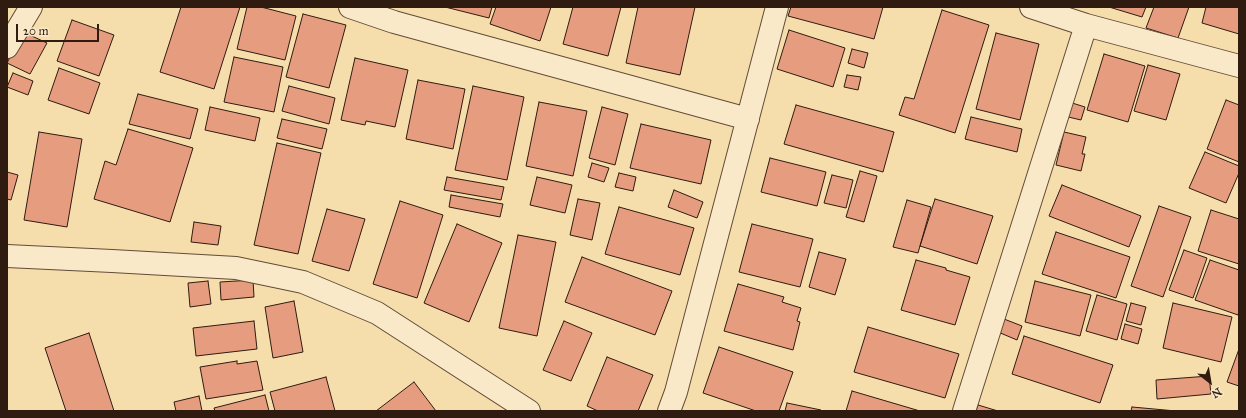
<!DOCTYPE html>
<html>
<head>
<meta charset="utf-8">
<style>
	body { margin:0 }
	#map { position:relative; width:1246px; height:418px; overflow:hidden; background:#f6ddac; font-family:"IM FELL Great Primer",serif }
	canvas { display:block }
	.frame { position:absolute; inset:0; border:8px solid #301b10; pointer-events:none }
	.north { position:absolute; left:1190px; top:362px; width:40px; height:40px; -webkit-text-stroke:3px #f9e9c9; paint-order:stroke; rotate:149deg; font-size:11px; font-weight:700; line-height:16px; text-align:center; color:#301b10 }
	.north::after { content:''; display:block; margin:auto; width:14px; height:18px; background:#301b10; clip-path:polygon(50% 0,100% 100%,50% 72%,0 100%) }
	.scale { position:absolute; left:16px; top:24px; width:83px; height:18px; box-sizing:border-box; border:2px solid #301b10; border-top:0; padding-left:5px; font-size:12px; line-height:14px; white-space:nowrap; color:#301b10; -webkit-text-stroke:3px #f9e9c9; paint-order:stroke }
</style>
</head>
<body>
<div id="map">
<canvas width="1246" height="418"></canvas>
<div class="frame"></div>
<div class="north">N</div>
<div class="scale">20 m</div>
</div>
<script>
const ctx = document.querySelector('canvas').getContext('2d');
ctx.lineJoin = 'round';
function fill(path, color) { ctx.fillStyle = color; ctx.fill(path, 'evenodd'); }
const poly = rows => new Path2D(rows.map(r => 'M' + r).join(''));
function trace(path, color, width, dash) { ctx.strokeStyle = color; ctx.lineWidth = width; ctx.lineCap = dash ? 'butt' : 'round'; ctx.setLineDash(dash || []); ctx.stroke(path); }
const building = poly([
	[181,7,240,7,214,89,160,72,181,7],
	[247,7,261,7,296,16,285,60,237,49,247,7],
	[445,7,492,7,489,18,445,7],
	[496,7,551,7,540,41,490,24,496,7],
	[573,7,621,7,608,56,563,44,573,7],
	[638,7,695,7,680,75,626,63,638,7],
	[791,7,883,7,874,39,788,16,791,7],
	[1109,7,1146,7,1142,17,1109,7],
	[1154,7,1189,7,1178,38,1146,28,1154,7],
	[1206,7,1239,7,1239,34,1202,23,1206,7],
	[942,10,989,25,955,133,899,115,905,97,914,99,942,10],
	[303,14,346,25,329,88,286,77,303,14],
	[72,20,114,35,99,76,57,61,72,20],
	[789,30,845,48,833,87,777,69,789,30],
	[23,32,47,43,30,74,7,63,23,32],
	[996,33,1039,44,1020,120,976,109,996,33],
	[852,49,868,53,864,68,848,63,852,49],
	[1104,54,1145,66,1128,122,1087,110,1104,54],
	[234,57,283,67,274,112,224,102,234,57],
	[355,58,408,70,395,127,366,121,365,125,341,120,355,58],
	[1148,65,1180,74,1166,120,1134,111,1148,65],
	[59,68,100,83,89,114,48,100,59,68],
	[13,73,33,81,28,95,7,87,13,73],
	[847,75,861,77,858,90,844,87,847,75],
	[418,80,465,89,453,149,406,139,418,80],
	[289,86,335,98,329,124,282,111,289,86],
	[473,86,524,97,507,180,455,170,473,86],
	[138,94,198,109,190,139,129,124,138,94],
	[1226,100,1239,105,1239,162,1207,149,1226,100],
	[539,102,587,111,573,176,526,166,539,102],
	[1069,102,1085,107,1081,120,1064,116,1069,102],
	[796,105,894,132,883,172,784,144,796,105],
	[210,107,260,118,255,141,205,130,210,107],
	[602,107,628,114,615,165,589,158,602,107],
	[971,117,1022,129,1017,152,965,139,971,117],
	[282,119,327,129,322,149,277,138,282,119],
	[641,124,711,140,701,184,630,168,641,124],
	[128,129,193,148,170,222,94,199,105,161,116,165,128,129],
	[39,132,82,139,67,227,24,220,39,132],
	[1064,132,1086,137,1082,154,1085,154,1081,171,1056,165,1064,132],
	[277,143,321,153,298,254,254,245,277,143],
	[1205,152,1239,166,1239,173,1226,203,1189,188,1205,152],
	[770,158,826,172,817,206,761,192,770,158],
	[592,163,609,168,604,182,588,177,592,163],
	[860,171,877,176,864,222,846,217,860,171],
	[7,172,18,175,11,200,7,199,7,172],
	[619,173,636,177,633,191,615,187,619,173],
	[832,175,853,180,846,208,824,203,832,175],
	[447,177,504,187,501,200,444,190,447,177],
	[537,177,572,185,565,213,530,205,537,177],
	[1062,185,1141,216,1129,247,1049,216,1062,185],
	[674,190,703,202,697,218,668,207,674,190],
	[451,195,503,204,500,217,449,207,451,195],
	[578,199,600,203,592,240,570,235,578,199],
	[935,199,993,216,977,264,920,246,935,199],
	[907,200,931,207,918,253,893,247,907,200],
	[400,201,443,215,417,298,373,284,400,201],
	[1159,206,1191,217,1163,297,1131,286,1159,206],
	[619,207,694,228,680,275,605,254,619,207],
	[327,209,365,219,349,271,312,261,327,209],
	[1211,210,1239,219,1239,264,1198,251,1211,210],
	[194,222,221,226,218,245,191,242,194,222],
	[457,224,502,243,469,322,424,303,457,224],
	[752,224,813,239,800,287,739,272,752,224],
	[1056,232,1130,257,1116,298,1042,274,1056,232],
	[518,235,556,242,537,336,499,328,518,235],
	[1184,250,1207,258,1193,298,1169,290,1184,250],
	[819,252,846,259,835,295,809,287,819,252],
	[582,257,672,291,655,335,565,302,582,257],
	[916,260,946,268,946,270,970,277,955,325,901,310,916,260],
	[1210,260,1239,270,1239,311,1238,315,1195,300,1210,260],
	[253,280,254,297,221,300,220,282,253,280],
	[208,281,211,304,190,307,188,283,208,281],
	[1035,281,1091,295,1080,336,1025,322,1035,281],
	[738,284,784,297,782,302,801,308,797,321,800,322,793,350,724,331,738,284],
	[1097,295,1127,304,1117,340,1086,331,1097,295],
	[294,301,303,352,273,358,265,307,294,301],
	[1131,303,1146,307,1141,325,1126,321,1131,303],
	[1173,303,1232,317,1221,362,1163,348,1173,303],
	[1004,319,1022,326,1017,340,998,332,1004,319],
	[254,321,257,349,196,356,193,328,254,321],
	[564,321,592,333,571,381,543,370,564,321],
	[1125,324,1142,329,1138,344,1121,339,1125,324],
	[868,327,959,354,945,398,854,372,868,327],
	[89,333,114,411,66,411,45,348,89,333],
	[1024,336,1113,365,1100,403,1012,374,1024,336],
	[719,347,793,372,779,411,756,411,703,393,719,347],
	[1239,349,1239,386,1227,382,1239,349],
	[607,357,653,375,638,411,598,411,587,406,607,357],
	[237,361,237,364,257,361,263,390,206,399,200,367,237,361],
	[1209,376,1211,394,1157,399,1156,380,1209,376],
	[326,377,335,411,275,411,270,392,326,377],
	[414,382,436,411,376,411,414,382],
	[852,391,920,411,846,411,852,391],
	[265,395,269,411,215,411,214,408,265,395],
	[199,396,202,411,176,411,174,402,199,396],
	[787,403,821,410,820,411,785,411,787,403],
	[978,405,998,411,976,411,978,405],
	[1132,407,1176,411,1131,411,1132,407]
]);
fill(building, '#e69c7f');
trace(building, '#301b10', 1);
const minor = poly([
	[350,7,394,22,748,119],
	[1031,7,1086,25,1239,66],
	[7,47,31,7],
	[7,256,112,261,236,268,303,282,377,313,529,411],
	[669,411,676,392,777,7],
	[964,411,1086,25]
]);
trace(minor, '#624c37', 24);
trace(minor, '#f9e9c9', 22);
</script>
</body>
</html>
